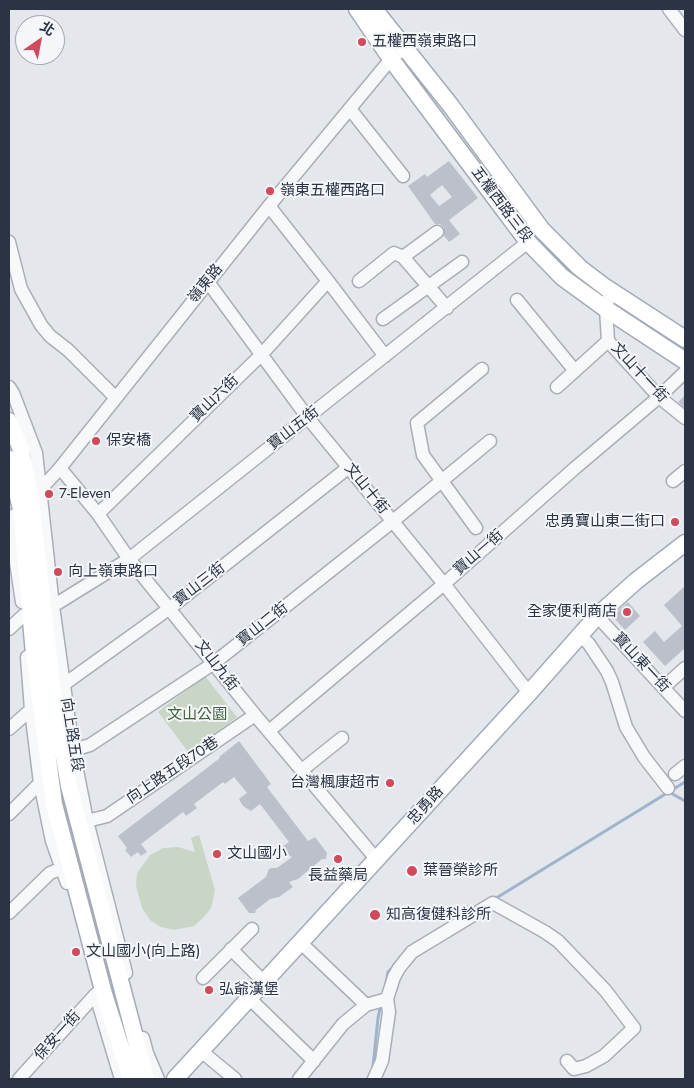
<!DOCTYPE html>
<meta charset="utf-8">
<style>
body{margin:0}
#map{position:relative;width:694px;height:1088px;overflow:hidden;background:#e4e7ec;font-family:Jost,"Noto Sans TC",sans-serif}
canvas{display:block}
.frame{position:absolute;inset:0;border:10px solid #2b3445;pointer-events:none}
.north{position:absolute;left:15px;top:15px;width:50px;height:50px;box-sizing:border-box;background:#f4f6f9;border:1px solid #a4a8b1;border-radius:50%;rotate:33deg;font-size:14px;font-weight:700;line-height:20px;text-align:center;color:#2b3445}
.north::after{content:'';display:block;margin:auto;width:18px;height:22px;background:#d1495b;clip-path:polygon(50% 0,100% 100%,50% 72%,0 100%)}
</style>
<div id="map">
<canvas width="694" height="1088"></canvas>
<div class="frame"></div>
<div class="north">北</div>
</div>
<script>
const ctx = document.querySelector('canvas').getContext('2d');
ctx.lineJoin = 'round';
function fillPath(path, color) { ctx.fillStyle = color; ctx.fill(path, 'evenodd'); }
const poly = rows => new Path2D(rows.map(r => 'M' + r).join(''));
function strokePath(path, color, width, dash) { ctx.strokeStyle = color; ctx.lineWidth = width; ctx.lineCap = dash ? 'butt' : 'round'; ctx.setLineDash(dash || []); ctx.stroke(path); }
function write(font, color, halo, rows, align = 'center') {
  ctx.font = font + ' Jost,"Noto Sans TC",sans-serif'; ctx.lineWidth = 4; ctx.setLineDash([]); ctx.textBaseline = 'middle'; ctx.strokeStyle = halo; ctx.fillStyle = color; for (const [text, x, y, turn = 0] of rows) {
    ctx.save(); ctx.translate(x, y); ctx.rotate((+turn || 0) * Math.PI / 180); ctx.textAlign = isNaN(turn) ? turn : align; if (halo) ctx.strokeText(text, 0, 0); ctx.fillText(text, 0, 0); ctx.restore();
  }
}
const green = poly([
 [205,676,237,717,189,753,158,712],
 [199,835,215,890,211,908,203,918,194,926,174,930,161,927,150,920,142,908,136,886,137,873,150,855,163,848,178,847,195,852,191,838]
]);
const stream = poly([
 [669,792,685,801],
 [493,900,685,782],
 [386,983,388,972,393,967],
 [373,1067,378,1018,381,1004]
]);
const building = poly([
 [449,161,478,198,449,220,460,234,449,242,444,236,444,228,440,224,435,224,408,186,425,174,427,177],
 [442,185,452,197,439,206,430,195],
 [685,395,685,408,678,402],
 [685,586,685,648,665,666,643,642,655,631,664,642,682,626,664,605],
 [628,602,640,616,625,630,615,619,618,611],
 [239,741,271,784,267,787,308,841,315,837,327,853,326,859,322,859,298,879,289,882,293,887,279,897,270,899,256,910,255,913,249,913,238,898,266,877,269,869,272,868,277,868,292,857,279,849,289,842,260,804,251,811,243,806,239,799,247,793,234,777,225,784,223,782,194,804,197,808,186,816,183,812,141,844,147,852,141,856,138,852,131,857,125,850,127,848,118,836,220,758,219,757]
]);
const minor = poly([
 [669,9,685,30],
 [350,109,403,176],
 [269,206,328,281,385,356],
 [9,242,21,289,41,325,50,336,68,350,116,398],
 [403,257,447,308],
 [359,281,394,253,403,257,437,232],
 [208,282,308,418,444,584,529,693],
 [610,291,606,309,608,341,659,397,685,418],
 [517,300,575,371],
 [383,319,462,262],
 [9,387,13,393,36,453,53,606,73,750,87,821,126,973],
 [557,387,608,341],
 [60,468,98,514,129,559,255,715,377,860],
 [673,481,685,471],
 [39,491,60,468,269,206,391,59,404,48],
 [98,514,261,355,328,281],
 [9,516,22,602],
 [9,521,25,506],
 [476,528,423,455,417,423,482,369],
 [53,606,129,559,528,242],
 [597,616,685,711],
 [9,629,24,615],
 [580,635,589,644,607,671,612,682,626,727,644,757,668,788],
 [27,657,31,710,40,783,52,841,67,883],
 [664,687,685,668],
 [59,688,170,608,349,467],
 [9,729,35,706],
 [269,731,444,584,575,468,659,397,685,372],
 [73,750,90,745,214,663,393,521,490,441],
 [302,770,342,738],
 [675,774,685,766],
 [9,814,40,783],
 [87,821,107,816,255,715],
 [9,913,50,873,63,868],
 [301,943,366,1005,387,999],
 [231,949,264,982],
 [203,978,252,929],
 [249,998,314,1061],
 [97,999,121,1079],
 [143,1038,147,1053,158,1079],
 [201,1051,235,1079],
 [19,1079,96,994],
 [299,1079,343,1024,366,1005],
 [374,1079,382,1061,389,1012,387,999,394,977,399,968,412,952,493,903,545,932,558,941,605,990,634,1028,604,1056,586,1066,574,1069,567,1061]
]);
const major = poly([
 [357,9,391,59,528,242,562,277,606,309,685,361],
 [374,9,451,106,542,230,580,268,605,287,685,339],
 [9,421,20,447,31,500,53,693,69,786,146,1079],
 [9,459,21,509,34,654,54,804,104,994,131,1079],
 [175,1079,529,693,597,616,636,581,685,543]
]);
const markers = [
 [362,42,5,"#d1495b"],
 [270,191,5,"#d1495b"],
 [96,441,5,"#d1495b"],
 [49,494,5,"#d1495b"],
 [675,522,5,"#d1495b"],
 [58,572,5,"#d1495b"],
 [627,612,5,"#d1495b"],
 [390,783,5,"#d1495b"],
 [217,854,5,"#d1495b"],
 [338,859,5,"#d1495b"],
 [412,871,6,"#d1495b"],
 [375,915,6,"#d1495b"],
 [76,952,5,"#d1495b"],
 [209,990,5,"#d1495b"]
];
const poiNames = [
 ["五權西嶺東路口",372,42],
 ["嶺東五權西路口",280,191],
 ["保安橋",106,441],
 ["7-Eleven",59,494],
 ["忠勇寶山東二街口",665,522,"right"],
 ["向上嶺東路口",68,572],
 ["全家便利商店",617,612,"right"],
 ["台灣楓康超市",380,783,"right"],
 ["文山國小",227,854],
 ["葉晉榮診所",423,871],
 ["長益藥局",338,876,"center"],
 ["知高復健科診所",386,915],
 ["文山國小(向上路)",86,952],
 ["弘爺漢堡",219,990]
];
const streetNames = [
 ["五權西路三段",501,205,53],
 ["嶺東路",206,284,-51],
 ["文山十一街",639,373,47],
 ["寶山六街",215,399,-44],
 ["寶山五街",294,429,-38],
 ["文山十街",366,489,51],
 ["寶山一街",479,553,-41],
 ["寶山三街",200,585,-38],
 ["寶山二街",263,625,-38],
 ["寶山東一街",641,663,47],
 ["文山九街",216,666,52],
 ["向上路五段",71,735,81],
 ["向上路五段70巷",173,771,-34],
 ["忠勇路",426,806,-48],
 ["保安一街",58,1036,-48]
];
const parkNames = [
 ["文山公園",197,715]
];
fillPath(green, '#c9d6c5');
strokePath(stream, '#9fb4cc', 3);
fillPath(building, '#bbc0ca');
strokePath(minor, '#a9aeb7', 15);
strokePath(major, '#a3abb8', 19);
strokePath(minor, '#f7f8fa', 12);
strokePath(major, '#fff', 16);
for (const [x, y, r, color] of markers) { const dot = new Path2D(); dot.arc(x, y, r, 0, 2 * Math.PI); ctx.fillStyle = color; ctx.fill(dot); strokePath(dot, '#f4f6f9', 2); }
write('15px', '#2b3445', '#f4f6f9', poiNames, 'left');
write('15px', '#2b3445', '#f4f6f9', streetNames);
write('15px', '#3f6138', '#f4f6f9', parkNames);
</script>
